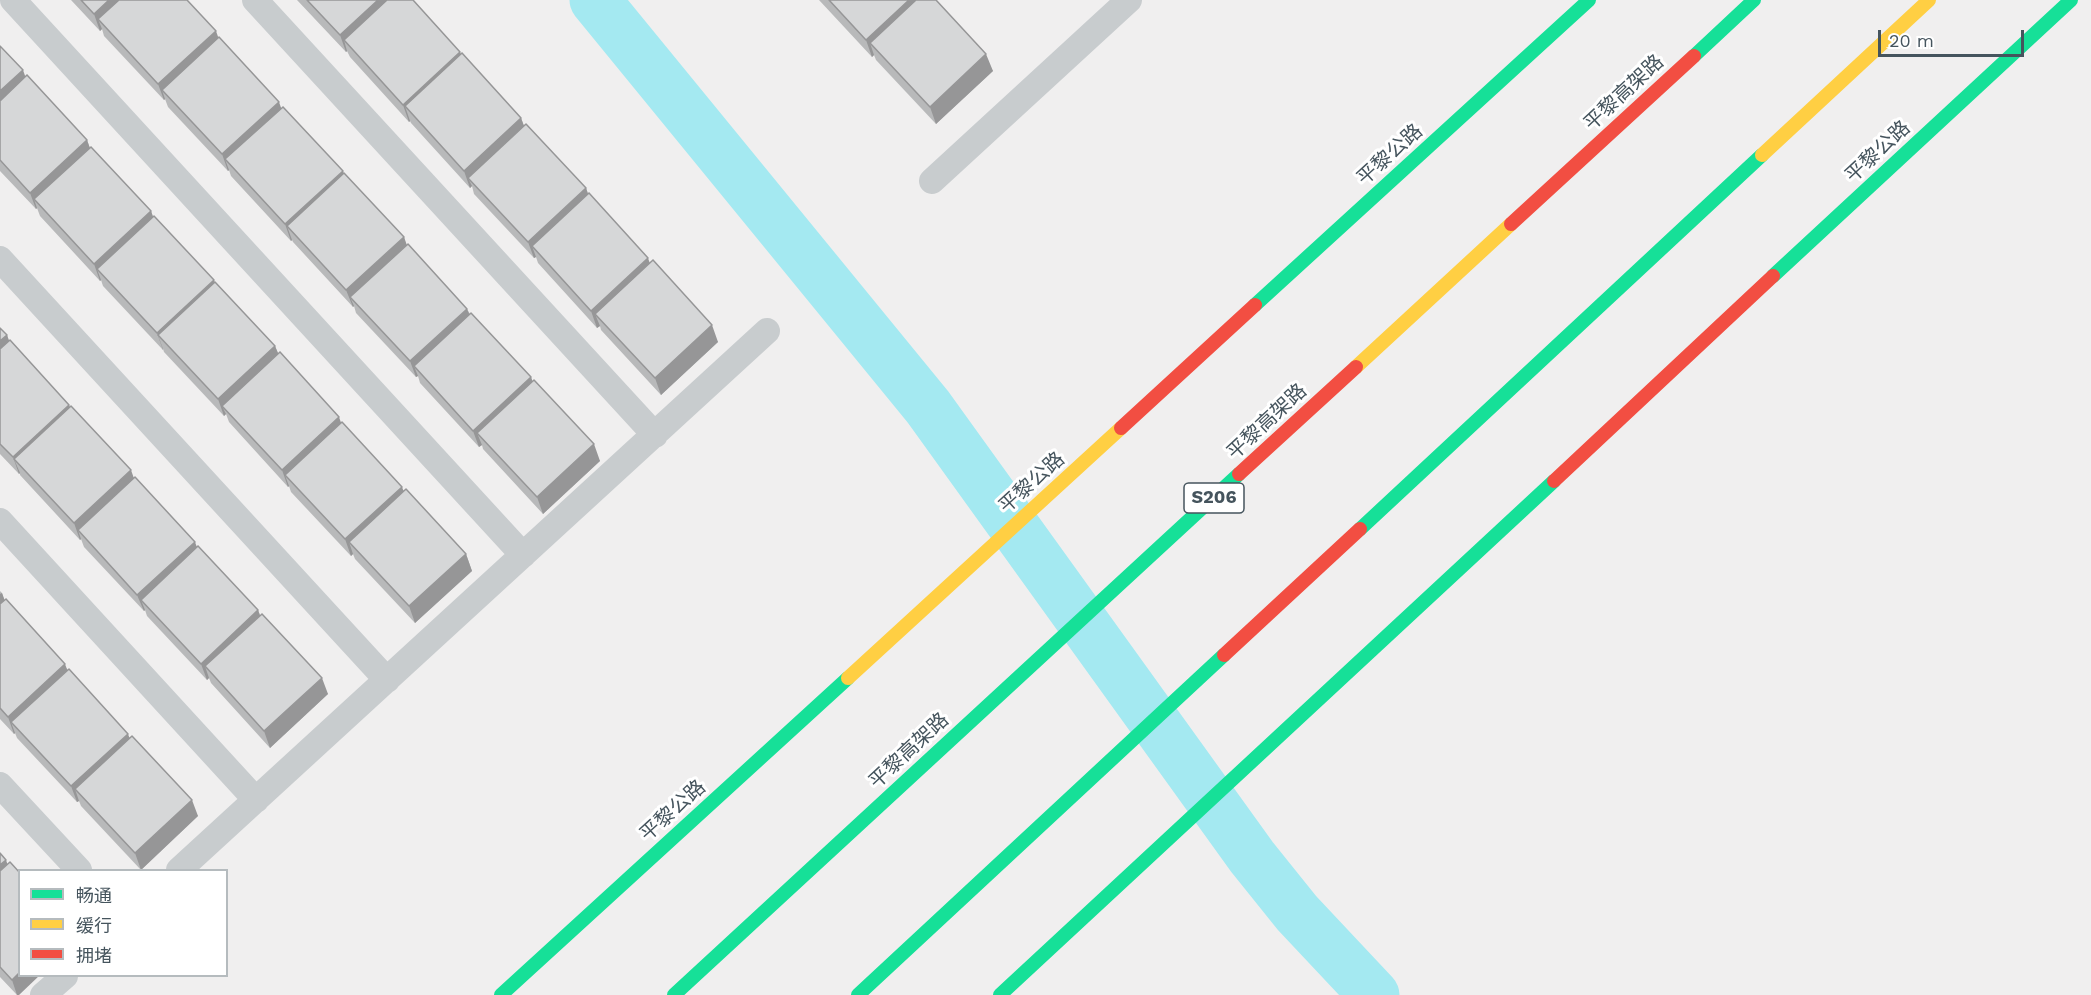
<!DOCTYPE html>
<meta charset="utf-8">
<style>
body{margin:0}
#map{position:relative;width:2091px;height:995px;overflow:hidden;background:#f0efef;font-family:"Work Sans","Noto Sans SC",sans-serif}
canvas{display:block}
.legend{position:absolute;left:18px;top:869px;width:210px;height:108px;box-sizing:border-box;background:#fff;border:2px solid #b5bbbe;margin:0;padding:8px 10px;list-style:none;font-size:18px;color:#45545d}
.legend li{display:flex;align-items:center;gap:12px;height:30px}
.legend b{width:30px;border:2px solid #b5bbbe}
.scale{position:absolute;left:1878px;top:30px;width:146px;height:27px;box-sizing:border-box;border:3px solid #45545d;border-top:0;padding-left:8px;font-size:18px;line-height:21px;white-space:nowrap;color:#45545d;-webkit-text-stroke:4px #fff;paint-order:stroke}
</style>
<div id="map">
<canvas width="2091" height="995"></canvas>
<ul class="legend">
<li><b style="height:8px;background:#16e098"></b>畅通</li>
<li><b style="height:8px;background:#ffcf43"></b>缓行</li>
<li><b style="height:8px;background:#f24e42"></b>拥堵</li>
</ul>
<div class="scale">20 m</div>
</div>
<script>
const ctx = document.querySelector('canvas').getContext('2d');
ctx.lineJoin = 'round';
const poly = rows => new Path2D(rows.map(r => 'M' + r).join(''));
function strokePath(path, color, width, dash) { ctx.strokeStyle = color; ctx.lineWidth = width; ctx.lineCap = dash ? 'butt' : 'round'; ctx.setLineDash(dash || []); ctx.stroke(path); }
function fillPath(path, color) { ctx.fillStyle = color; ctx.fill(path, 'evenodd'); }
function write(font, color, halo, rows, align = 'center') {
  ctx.font = font + ' "Work Sans","Noto Sans SC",sans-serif'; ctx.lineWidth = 6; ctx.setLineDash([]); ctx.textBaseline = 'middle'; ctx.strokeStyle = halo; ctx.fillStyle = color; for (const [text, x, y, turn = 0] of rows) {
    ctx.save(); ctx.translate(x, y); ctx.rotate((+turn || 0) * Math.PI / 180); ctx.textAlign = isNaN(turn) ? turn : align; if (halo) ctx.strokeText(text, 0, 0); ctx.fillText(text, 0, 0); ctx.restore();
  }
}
const canal = poly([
 [595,0,928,407,1252,857,1297,913,1374,995]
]);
const lane = poly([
 [13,0,523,555],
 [255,0,655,435],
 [932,181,1129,0],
 [0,259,387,680],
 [0,521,256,800],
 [0,785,79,870],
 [179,870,767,331],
 [43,995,65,976]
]);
const fast = poly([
 [1694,56,1754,0],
 [1773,276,2071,0],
 [1255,305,1589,0],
 [1360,529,1762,155],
 [501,995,848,678],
 [674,995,1239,474],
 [858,995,1224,655],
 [1000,995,1554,481]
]);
const slow = poly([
 [1762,155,1929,0],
 [1356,367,1511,224],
 [848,678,1121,428]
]);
const jam = poly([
 [1511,224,1694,56],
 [1121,428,1255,305],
 [1239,474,1356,367],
 [1554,481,1773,276],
 [1224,655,1360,529]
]);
const wall = poly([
 [71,0,187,0,218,38,281,108,404,237,406,245,467,309,470,314,531,377,532,382,600,461,543,514,483,449,482,445,479,447,420,383,418,376,416,377,356,313,354,306,353,307,293,242,292,240,291,241,231,176,229,170,228,171,168,107,165,99,164,100,104,36,102,29,100,31],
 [297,0,413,0,461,54,521,118,524,126,586,188,588,194,650,263,718,342,661,395,601,330,600,326,597,328,538,263,536,257,534,258,474,194,472,186,470,188,411,123,410,121,409,122,350,57,347,51,346,52],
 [819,0,936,0,993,71,936,124,876,60,874,55,872,57],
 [0,46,25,77,87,140,90,148,151,211,153,217,275,346,278,354,404,491,466,554,472,571,415,623,355,559,353,554,351,556,291,492,289,486,288,487,229,422,226,414,224,416,164,352,163,349,163,350,103,286,101,280,100,281,40,216,37,208,36,209,0,171],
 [0,328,7,335,9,341,69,405,70,407,134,478,197,547,258,610,260,615,328,694,270,748,211,683,209,678,207,680,147,616,145,610,144,611,84,547,81,539,80,540,20,475,20,473,19,474,0,454],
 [0,591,2,593,4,600,130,738,198,816,141,870,81,806,79,801,77,802,17,738,15,733,14,734,0,719],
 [0,853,19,995,17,995,0,977]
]);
const shadedWall = poly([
 [109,0,133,0,98,19,102,29,100,31,94,14],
 [378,0,403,0,344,40,347,51,346,52,340,35],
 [909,0,927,0,870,43,874,55,872,57,866,40],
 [216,31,222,48,162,90,165,99,164,100,158,84],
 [460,52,466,68,405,106,410,121,409,122,403,105],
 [986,54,993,71,936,124,930,107],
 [23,70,29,87,0,114,0,91],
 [279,102,285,119,225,159,229,170,228,171,222,154],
 [521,118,527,134,468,178,472,186,470,188,464,171],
 [87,140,93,157,34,199,37,208,36,209,30,193],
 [343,171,349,188,287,226,292,240,291,241,285,224],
 [586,188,592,205,532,246,536,257,534,258,528,242],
 [151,211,157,228,97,269,101,280,100,281,94,264],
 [404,237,410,254,350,297,354,306,353,307,346,290],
 [648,258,654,275,595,314,600,326,597,328,591,311],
 [214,280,220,297,158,335,163,349,163,350,157,333],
 [467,309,474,325,414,366,418,376,416,377,410,361],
 [712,325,718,342,661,395,655,378],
 [7,335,13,352,0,364,0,341],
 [275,346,282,362,222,406,226,414,224,416,218,399],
 [531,377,537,394,477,433,482,445,479,447,473,431],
 [69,405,75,422,14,459,20,473,19,474,13,457],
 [339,417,345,434,285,475,289,486,288,487,282,470],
 [594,444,600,461,543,514,537,497],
 [131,470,137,487,78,530,81,539,80,540,74,523],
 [402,487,408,503,349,542,353,554,351,556,345,539],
 [195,542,201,558,141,600,145,610,144,611,137,595],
 [466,554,472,571,415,623,409,606],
 [2,593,8,609,0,617,0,594],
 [258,610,264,627,205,666,209,678,207,680,201,664],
 [65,664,71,680,11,722,15,733,14,734,8,717],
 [322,678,328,694,270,748,264,731],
 [128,734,134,750,75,789,79,801,77,802,71,786],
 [192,800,198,816,141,870,135,853],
 [6,860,12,877,0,888,0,865],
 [20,972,20,975,40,975,19,995,17,995,12,980]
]);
const building = poly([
 [81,0,109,0,94,14,81,0],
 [119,0,187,0,216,31,158,84,98,19,119,0],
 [307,0,378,0,340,35,307,0],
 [387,0,413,0,460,52,403,105,344,40,387,0],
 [829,0,909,0,866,40,829,0],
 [916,0,936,0,986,54,930,107,870,43,916,0],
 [219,37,279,102,222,154,162,90,219,37],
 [0,46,23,70,0,91,0,46],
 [462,53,521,118,464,171,405,106,462,53],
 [27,75,87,140,30,193,0,160,0,101,27,75],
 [283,107,343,171,285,224,225,159,283,107],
 [526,124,586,188,528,242,468,178,526,124],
 [91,147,151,211,94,264,34,199,91,147],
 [344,173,404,237,346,290,287,226,344,173],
 [589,193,648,258,591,311,532,246,589,193],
 [154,216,214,280,157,333,97,269,154,216],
 [408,244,467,309,410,361,350,297,408,244],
 [653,260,712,325,655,378,595,314,653,260],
 [215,282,275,346,218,399,158,335,215,282],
 [471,313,531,377,473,431,414,366,471,313],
 [0,328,7,335,0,341,0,328],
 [10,340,69,405,13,457,0,444,0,349,10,340],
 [280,352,339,417,282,470,222,406,280,352],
 [534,380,594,444,537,497,477,433,534,380],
 [71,406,131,470,74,523,14,459,71,406],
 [342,422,402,487,345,539,285,475,342,422],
 [135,477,195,542,137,595,78,530,135,477],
 [406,489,466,554,409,606,349,542,406,489],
 [198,546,258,610,201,664,141,600,198,546],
 [6,599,65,664,8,717,0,708,0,604,6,599],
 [262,614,322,678,264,731,205,666,262,614],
 [69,669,128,734,71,786,11,722,69,669],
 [132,736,192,800,135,853,75,789,132,736],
 [0,853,6,860,0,865,0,853],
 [10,862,20,873,20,972,12,980,0,967,0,871,10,862]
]);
const shields = [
 [1214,498,60]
];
const shieldNames = [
 ["S206",1214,498]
];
const streetNames = [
 ["平黎高架路",1624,93,-43],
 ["平黎公路",1878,152,-43],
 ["平黎公路",1390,155,-42],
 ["平黎高架路",1267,422,-43],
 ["平黎公路",1032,483,-42],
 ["平黎高架路",909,751,-43],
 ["平黎公路",673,811,-42]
];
strokePath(canal, '#a4e9f1', 51);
strokePath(lane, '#c8ccce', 26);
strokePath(fast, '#16e098', 14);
strokePath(slow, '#ffcf43', 14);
strokePath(jam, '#f24e42', 14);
fillPath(wall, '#b8b9ba');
fillPath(shadedWall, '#969697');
fillPath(building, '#d6d7d8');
strokePath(building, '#969697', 1.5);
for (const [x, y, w] of shields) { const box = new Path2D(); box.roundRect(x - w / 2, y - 15, w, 30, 4.5); ctx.fillStyle = '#fff'; ctx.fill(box); strokePath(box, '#45545d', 1.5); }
write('bold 18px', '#45545d', null, shieldNames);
write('20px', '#45545d', '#fff', streetNames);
</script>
